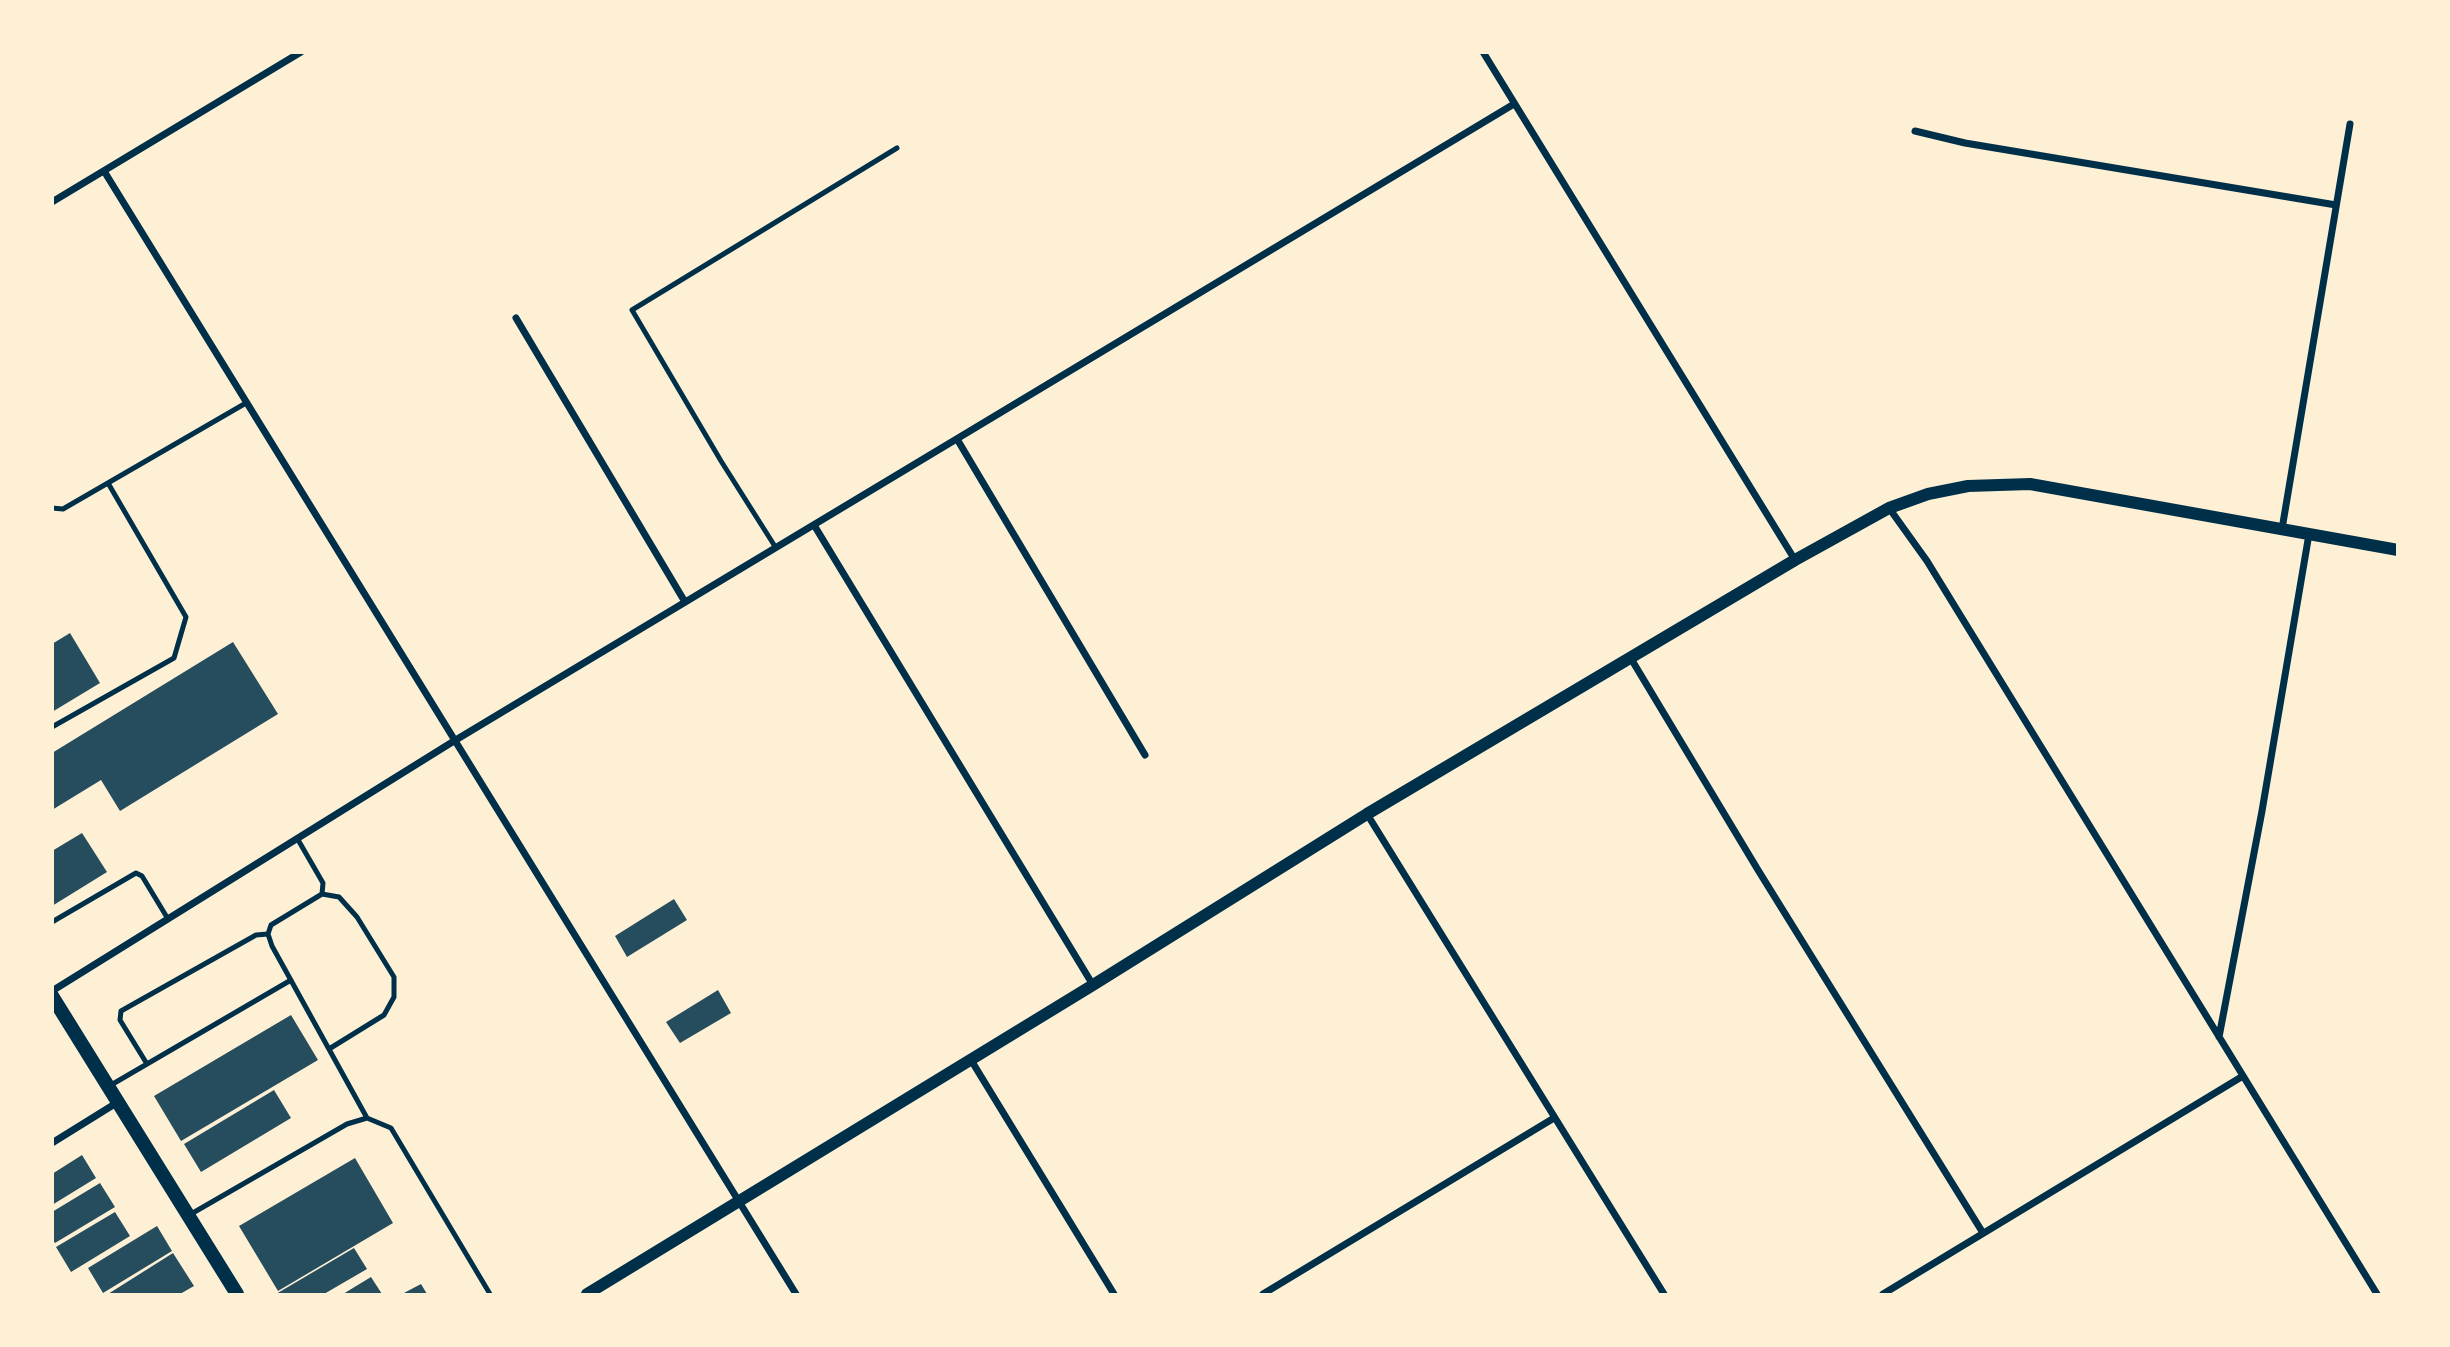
<!DOCTYPE html>
<style>
body{margin:0}
#map{position:relative;width:2450px;height:1347px;overflow:hidden;background:#fdf0d5;font-family:Lato,sans-serif}
canvas{display:block}
.frame{position:absolute;inset:0;border:54px solid #fdf0d5;pointer-events:none}
</style>
<div id="map">
<canvas width="2450" height="1347"></canvas>
<div class="frame"></div>
</div>
<script>
const ctx = document.querySelector('canvas').getContext('2d');
ctx.lineJoin = 'round';
function fillPath(path, color) { ctx.fillStyle = color; ctx.fill(path, 'evenodd'); }
const poly = rows => new Path2D(rows.map(r => 'M' + r).join(''));
function strokePath(path, color, width, dash) { ctx.strokeStyle = color; ctx.lineWidth = width; ctx.lineCap = dash ? 'butt' : 'round'; ctx.setLineDash(dash || []); ctx.stroke(path); }
const building = poly([
 [70,633,100,683,52,712,52,644],
 [233,642,278,714,120,811,101,780,52,810,52,753],
 [82,833,107,872,52,906,52,851],
 [674,899,687,920,627,957,615,936],
 [718,990,731,1013,680,1043,666,1022],
 [291,1015,318,1060,181,1141,154,1096],
 [274,1090,291,1118,201,1172,184,1144],
 [82,1155,96,1178,52,1205,52,1174],
 [355,1158,393,1223,278,1291,239,1226],
 [100,1183,115,1207,55,1243,52,1239,52,1212],
 [115,1212,130,1236,71,1272,56,1247],
 [157,1226,172,1251,103,1293,88,1268],
 [354,1248,367,1269,324,1294,276,1294],
 [173,1253,194,1286,180,1294,108,1294],
 [371,1277,382,1294,343,1294],
 [421,1284,427,1294,402,1294]
]);
const service = poly([
 [52,508,63,509,246,403],
 [776,548,721,461,632,310,897,148],
 [52,727,174,658,186,617,108,483],
 [297,838,323,883,322,894,271,925,268,934,272,946,367,1118],
 [322,894,339,897,357,917,394,977,394,997,384,1015,329,1049],
 [52,922,136,873,142,876,168,919],
 [147,1064,120,1020,121,1011,256,935,268,934],
 [111,1085,291,980],
 [191,1214,347,1124,367,1118,391,1128,490,1294]
]);
const minor = poly([
 [1483,52,1795,560],
 [1915,131,1965,143,2336,205],
 [104,171,796,1294],
 [52,202,301,52],
 [516,318,685,602],
 [957,439,1145,755],
 [1889,508,1927,561,2377,1294],
 [814,525,1093,985],
 [2282,529,2350,124],
 [1630,657,1758,870,1983,1233],
 [1367,814,1664,1294],
 [52,991,454,741,1514,104],
 [2219,1037,2262,811,2309,534],
 [971,1060,1114,1294],
 [52,1143,118,1102],
 [1263,1294,1554,1118],
 [1883,1294,2243,1076]
]);
const tertiary = poly([
 [587,1294,1093,985,1367,814,1795,560,1889,508,1928,494,1968,486,2030,484,2398,550]
]);
const secondary = poly([
 [52,996,237,1294]
]);
fillPath(building, '#264d5e');
strokePath(service, '#003049', 5);
strokePath(minor, '#003049', 7);
strokePath(tertiary, '#003049', 12);
strokePath(secondary, '#003049', 14);
</script>
